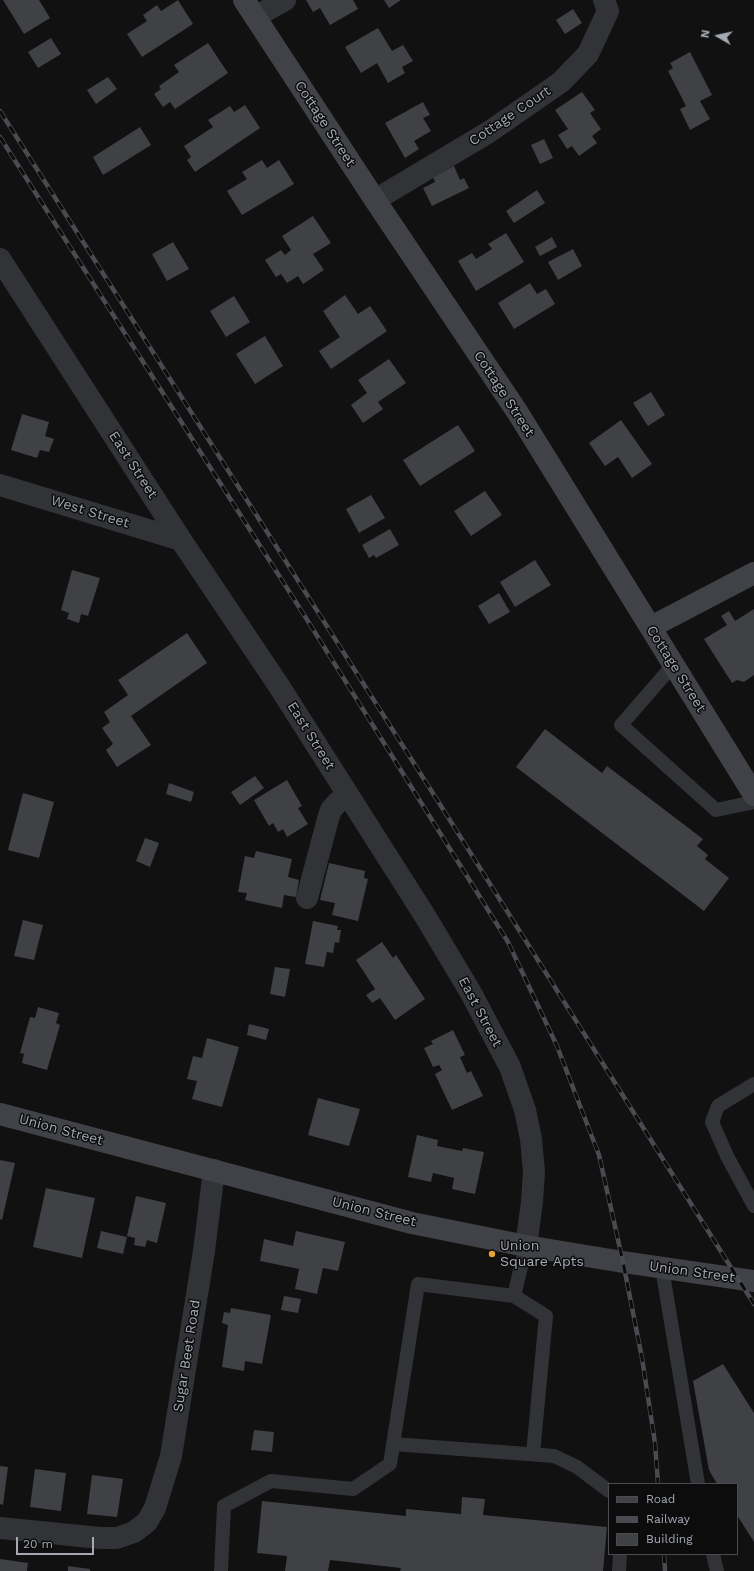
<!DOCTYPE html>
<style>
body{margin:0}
#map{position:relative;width:754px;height:1571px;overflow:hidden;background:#111112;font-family:"Work Sans",sans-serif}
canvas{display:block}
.legend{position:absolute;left:608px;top:1483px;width:130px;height:72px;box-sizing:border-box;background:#0c0c0d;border:1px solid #494b4f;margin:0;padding:5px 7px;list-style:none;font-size:12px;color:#a4a9b2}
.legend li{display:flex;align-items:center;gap:8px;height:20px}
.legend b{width:20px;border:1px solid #494b4f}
.north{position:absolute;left:698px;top:16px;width:40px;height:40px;-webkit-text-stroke:3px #0c0c0d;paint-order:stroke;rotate:279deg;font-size:11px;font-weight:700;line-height:16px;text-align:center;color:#a4a9b2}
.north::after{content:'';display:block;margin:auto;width:14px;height:18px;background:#a4a9b2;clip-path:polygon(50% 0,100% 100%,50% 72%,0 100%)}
.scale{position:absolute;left:16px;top:1537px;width:78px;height:18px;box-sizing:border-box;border:2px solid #a4a9b2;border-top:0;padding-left:5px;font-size:12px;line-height:14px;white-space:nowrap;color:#a4a9b2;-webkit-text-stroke:3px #0c0c0d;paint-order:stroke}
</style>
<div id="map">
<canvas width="754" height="1571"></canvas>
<ul class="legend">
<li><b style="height:5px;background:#414247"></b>Road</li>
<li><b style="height:5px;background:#4a4b50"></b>Railway</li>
<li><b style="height:11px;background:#404145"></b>Building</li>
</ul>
<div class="north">N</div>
<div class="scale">20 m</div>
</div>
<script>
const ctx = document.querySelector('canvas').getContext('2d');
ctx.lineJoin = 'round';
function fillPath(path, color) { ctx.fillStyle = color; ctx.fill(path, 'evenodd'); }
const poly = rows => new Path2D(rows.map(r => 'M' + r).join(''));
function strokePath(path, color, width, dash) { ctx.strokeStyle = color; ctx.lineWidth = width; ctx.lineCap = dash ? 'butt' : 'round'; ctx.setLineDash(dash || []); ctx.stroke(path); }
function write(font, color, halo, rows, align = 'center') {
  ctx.font = font + ' "Work Sans",sans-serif'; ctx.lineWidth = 3; ctx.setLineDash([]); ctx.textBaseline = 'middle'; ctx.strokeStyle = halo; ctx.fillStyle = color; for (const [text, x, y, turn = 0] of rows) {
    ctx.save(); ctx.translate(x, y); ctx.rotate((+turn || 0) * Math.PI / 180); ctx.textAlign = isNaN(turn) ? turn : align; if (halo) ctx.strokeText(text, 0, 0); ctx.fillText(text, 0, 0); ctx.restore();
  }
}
const building = poly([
 [3,0,39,0,50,18,24,34],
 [178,0,193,24,142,57,127,34,147,21,143,15,157,5,161,11],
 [306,0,353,0,358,9,330,25,320,8,313,12],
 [384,0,401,0,389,8],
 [573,9,582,23,565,34,556,20],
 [378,28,392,51,403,45,413,61,402,67,405,73,388,83,377,63,361,73,345,47],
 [51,38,61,54,38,68,28,52],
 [208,43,228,73,175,109,170,102,163,107,154,94,161,89,159,86,179,72,174,65],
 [690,52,712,95,700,101,710,119,690,130,680,109,686,106,668,71,673,68,670,63],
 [108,77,117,89,96,104,87,90],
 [582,92,595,110,590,113,601,129,592,136,597,143,579,156,572,146,567,149,558,135,568,129,555,110],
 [423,102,430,115,423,118,431,131,414,141,419,149,405,158,385,123],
 [245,105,260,128,195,172,187,160,191,157,184,146,213,127,208,120,230,106,234,112],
 [140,127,151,145,103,175,93,157],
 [544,139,553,158,540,164,531,145],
 [262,160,267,168,279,160,294,184,242,215,227,191,247,179,242,172],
 [454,166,460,180,464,178,469,188,432,206,423,188,435,182,433,177],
 [537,190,545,203,514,223,506,211],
 [313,216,331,243,313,254,324,270,303,284,298,276,287,283,281,274,276,277,265,260,281,250,285,255,291,250,282,236],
 [506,233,524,262,476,291,458,261,472,253,476,259,492,249,488,244],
 [552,237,557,247,540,256,535,247],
 [173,242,189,269,167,281,152,254],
 [573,249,582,266,558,280,548,262],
 [530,283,537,294,546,289,555,304,514,329,498,303],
 [345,295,358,314,370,306,387,331,331,369,319,351,340,337,323,311],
 [234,296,250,322,226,337,210,311],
 [265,336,283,366,255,384,236,354],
 [389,359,406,383,378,402,383,409,363,423,351,405,367,393,358,380],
 [651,392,665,415,648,426,633,403],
 [22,414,49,422,45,436,54,439,49,452,40,450,37,458,11,450],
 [621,420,652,464,632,478,618,457,605,466,589,443],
 [458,425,475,451,420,486,403,460],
 [485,491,502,515,471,536,454,511],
 [371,495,385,518,359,533,346,509],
 [390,529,399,545,376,558,374,555,369,558,362,545],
 [535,560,551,585,515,607,500,582],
 [72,570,100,578,88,616,81,614,79,623,67,619,69,613,61,610],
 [499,593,510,612,489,624,478,606],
 [754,609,754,675,744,682,737,680,732,683,704,639,727,625,721,616,729,611,735,621],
 [187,633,207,663,131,716,151,745,117,767,106,750,113,744,102,728,110,722,104,712,128,695,118,680],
 [545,729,602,773,607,766,703,839,697,846,708,855,705,859,729,878,704,911,516,767],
 [255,776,264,788,240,805,231,792],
 [287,780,302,806,298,808,308,824,287,837,283,829,278,832,273,823,269,826,254,800],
 [169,783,194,792,191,802,166,794],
 [23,793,54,802,39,858,8,850],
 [145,838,159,843,150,867,136,861],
 [256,851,292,859,288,877,299,880,296,897,284,895,282,908,245,900,247,893,238,892,245,856,254,858],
 [329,863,365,871,364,878,368,879,358,921,332,915,335,903,320,900],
 [23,920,43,925,34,960,14,956],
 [313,921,338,926,337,930,341,930,339,943,335,942,333,953,327,952,324,967,305,964],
 [382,942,393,958,396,955,425,999,395,1020,380,998,372,1003,366,995,375,989,356,960],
 [275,967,290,969,285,997,270,994],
 [38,1007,59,1013,56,1023,60,1025,47,1070,22,1063,24,1054,20,1053,30,1017,35,1018],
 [249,1024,269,1029,266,1040,247,1035],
 [453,1030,465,1055,460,1057,467,1073,471,1071,483,1096,452,1110,435,1074,442,1070,439,1065,433,1067,424,1048,433,1044,431,1041],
 [207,1038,239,1047,222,1107,192,1099,197,1081,187,1079,193,1056,202,1058],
 [318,1098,360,1109,349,1146,308,1135],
 [417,1135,438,1140,437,1146,462,1151,463,1148,484,1152,475,1194,452,1189,454,1178,433,1173,431,1182,408,1177],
 [0,1160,15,1163,2,1220,0,1219],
 [46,1188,95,1198,82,1258,33,1247],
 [136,1196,166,1203,157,1243,147,1240,145,1247,134,1245,135,1238,127,1236],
 [101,1231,127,1237,123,1254,97,1248],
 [296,1231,345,1242,338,1271,323,1268,317,1294,295,1289,299,1269,260,1261,264,1239,293,1246],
 [284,1296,301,1299,298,1313,281,1310],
 [231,1308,271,1315,262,1364,245,1361,244,1371,222,1367,228,1325,222,1323,224,1312,230,1313],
 [723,1364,754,1413,754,1542,737,1515,737,1484,717,1484,709,1470,693,1381],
 [254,1430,274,1432,272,1452,251,1450],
 [0,1466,8,1467,3,1505,0,1504],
 [35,1469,66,1473,61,1511,30,1507],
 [92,1475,123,1479,117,1517,87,1514],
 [462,1497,485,1499,483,1515,607,1527,603,1571,400,1571,401,1568,330,1560,328,1571,285,1571,287,1556,257,1553,262,1501,406,1516,406,1509,461,1514],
 [0,1559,28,1563,27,1571,0,1571],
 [68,1566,90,1569,90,1571,68,1571]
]);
const lane = poly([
 [674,664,621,725,716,810,754,802],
 [754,1084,718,1106,712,1122,727,1156,754,1206],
 [662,1268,698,1484],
 [514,1296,526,1246],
 [393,1444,554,1456,577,1467,609,1491],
 [713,1554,717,1571],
 [221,1571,224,1506,271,1481,353,1489,390,1464,418,1284,514,1296,546,1316,533,1454],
 [619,1571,620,1554]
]);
const street = poly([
 [255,17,285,0],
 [375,200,489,132,561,82,588,54,608,11,604,0],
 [0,259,181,540,279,686,425,916,471,993,510,1067,525,1110,531,1139,534,1172,532,1202,526,1246],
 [0,485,181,540],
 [307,898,328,819,331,810,337,803,348,795],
 [0,1528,100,1538,117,1538,134,1532,147,1522,155,1508,171,1456,204,1251,214,1170]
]);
const secondary = poly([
 [244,0,375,200,518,413,754,795],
 [651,627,754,573],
 [0,1114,412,1223,526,1246,623,1262,754,1281]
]);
const rail = poly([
 [0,111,441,806,754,1304],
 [0,137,306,618,508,942,557,1046,599,1155,623,1262,642,1358,655,1443,658,1484],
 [664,1554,665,1571]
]);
const markers = [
 [492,1254,4,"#e2a13a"]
];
const streetNames = [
 ["Cottage Court",510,116,-34],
 ["Cottage Street",325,124,57],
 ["Cottage Street",504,394,57],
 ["East Street",133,465,57],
 ["West Street",90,512,17],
 ["Cottage Street",676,669,58],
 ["East Street",311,736,58],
 ["East Street",480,1012,62],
 ["Union Street",61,1130,15],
 ["Union Street",374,1212,14],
 ["Union Street",692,1272,8],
 ["Sugar Beet Road",187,1356,-81]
];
const poiNames = [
 ["Union",500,1246],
 ["Square Apts",500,1262]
];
fillPath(building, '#404145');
strokePath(lane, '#323337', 14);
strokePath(street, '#323337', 22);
strokePath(secondary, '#414247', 22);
strokePath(rail, '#4a4b50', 4.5);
strokePath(rail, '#0c0c0d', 3, [9]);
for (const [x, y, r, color] of markers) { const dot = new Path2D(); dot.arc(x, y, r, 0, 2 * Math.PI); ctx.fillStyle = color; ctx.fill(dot); strokePath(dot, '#0c0c0d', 1.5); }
write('14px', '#a4a9b2', '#0c0c0d', streetNames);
write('14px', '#a4a9b2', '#0c0c0d', poiNames, 'left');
</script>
